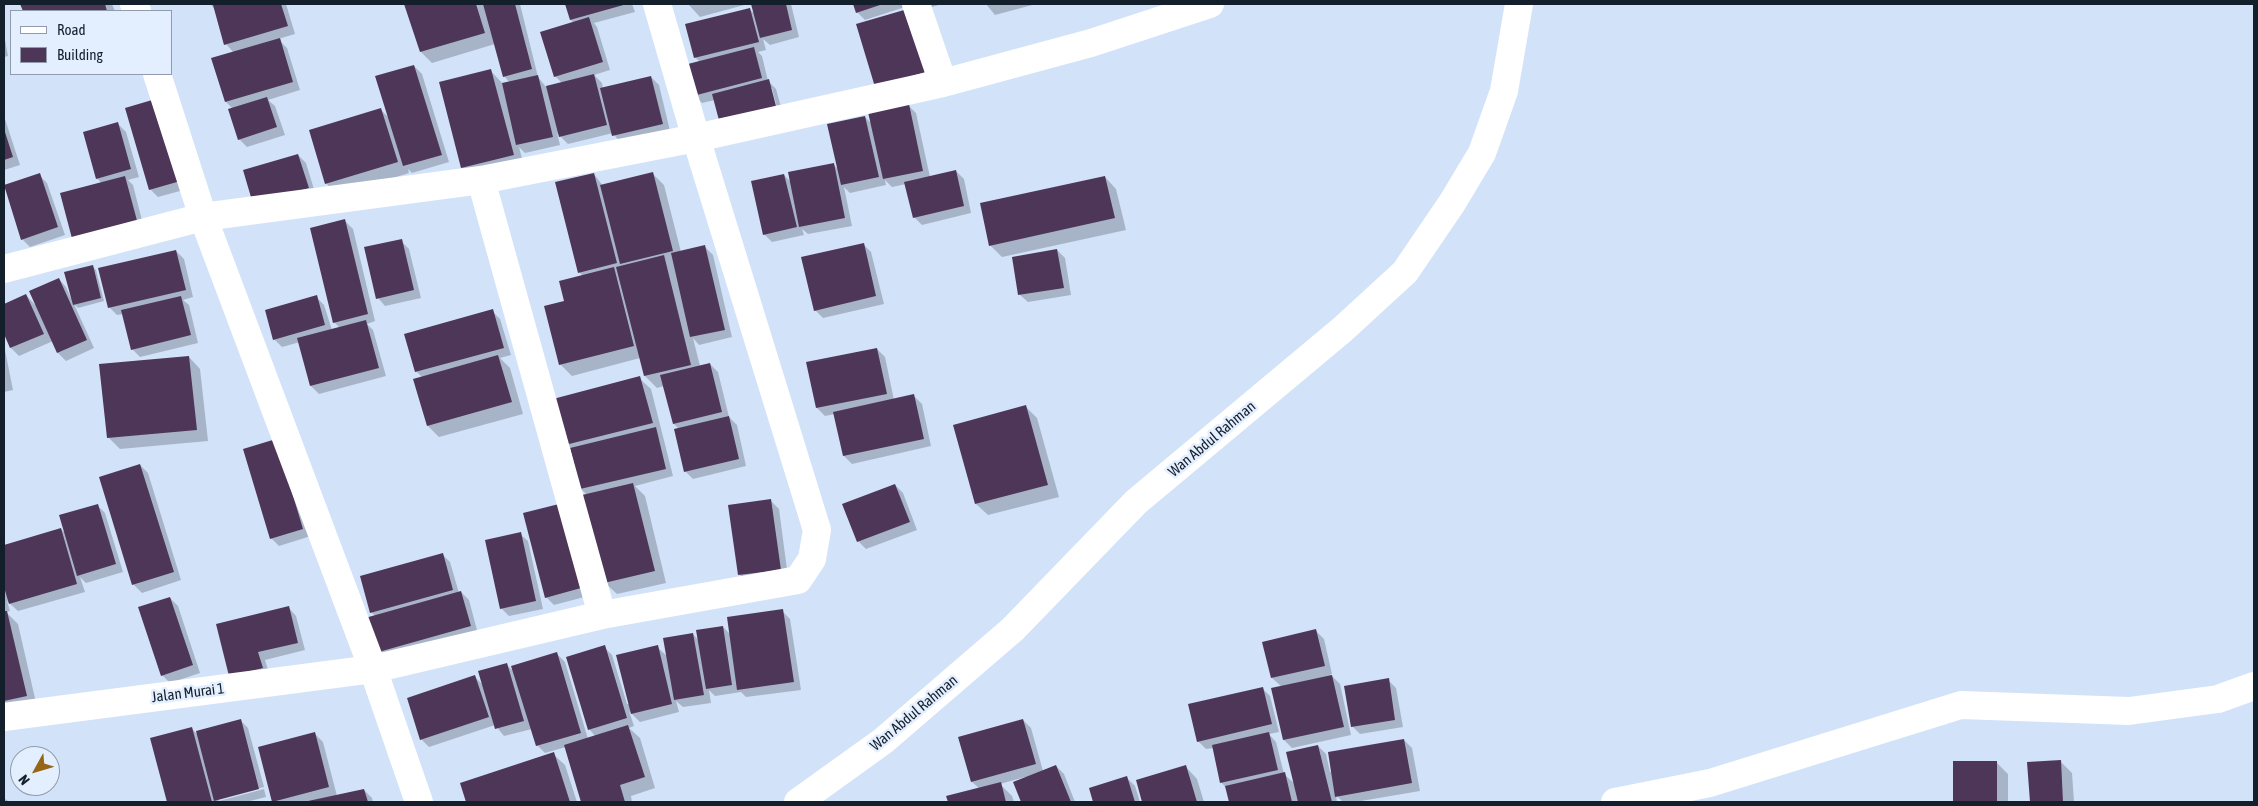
<!DOCTYPE html>
<style>
body{margin:0}
#map{position:relative;width:2258px;height:806px;overflow:hidden;background:#d1e2f9;font-family:"Asap Condensed",sans-serif}
canvas{display:block}
.frame{position:absolute;inset:0;border:5px solid #141f2c;pointer-events:none}
.legend{position:absolute;left:10px;top:10px;width:162px;height:65px;box-sizing:border-box;background:#e3efff;border:1px solid #909cab;margin:0;padding:6px 9px;list-style:none;font-size:15px;color:#141f2c}
.legend li{display:flex;align-items:center;gap:10px;height:25px}
.legend b{width:25px;border:1px solid #909cab}
.north{position:absolute;left:10px;top:746px;width:50px;height:50px;box-sizing:border-box;background:#e3efff;border:1px solid #909cab;border-radius:50%;rotate:231deg;font-size:14px;font-weight:700;line-height:20px;text-align:center;color:#141f2c}
.north::after{content:'';display:block;margin:auto;width:18px;height:22px;background:#956615;clip-path:polygon(50% 0,100% 100%,50% 72%,0 100%)}
</style>
<div id="map">
<canvas width="2258" height="806"></canvas>
<div class="frame"></div>
<ul class="legend">
<li><b style="height:6px;background:#fff"></b>Road</li>
<li><b style="height:14px;background:#4d3657"></b>Building</li>
</ul>
<div class="north">N</div>
</div>
<script>
const ctx = document.querySelector('canvas').getContext('2d');
ctx.lineJoin = 'round';
function fillPath(path, color) { ctx.fillStyle = color; ctx.fill(path, 'evenodd'); }
const poly = rows => new Path2D(rows.map(r => 'M' + r).join(''));
function strokePath(path, color, width, dash) { ctx.strokeStyle = color; ctx.lineWidth = width; ctx.lineCap = dash ? 'butt' : 'round'; ctx.setLineDash(dash || []); ctx.stroke(path); }
function write(font, color, halo, rows, align = 'center') {
  ctx.font = font + ' "Asap Condensed",sans-serif'; ctx.lineWidth = 5; ctx.setLineDash([]); ctx.textBaseline = 'middle'; ctx.strokeStyle = halo; ctx.fillStyle = color; for (const [text, x, y, turn = 0] of rows) {
    ctx.save(); ctx.translate(x, y); ctx.rotate((+turn || 0) * Math.PI / 180); ctx.textAlign = isNaN(turn) ? turn : align; if (halo) ctx.strokeText(text, 0, 0); ctx.fillText(text, 0, 0); ctx.restore();
  }
}
const shadow = poly([
 [22,4,112,4,115,11,24,11],
 [210,4,286,4,295,34,278,39,287,48,300,90,268,100,275,106,285,135,247,147,239,139,233,109,226,102,234,53,226,44,215,9],
 [406,4,520,4,538,77,546,87,562,83,555,76,574,23,571,20,566,4,632,4,635,12,594,23,597,27,610,70,594,75,602,83,603,89,651,77,659,85,670,131,621,144,613,133,568,144,557,133,560,145,525,153,519,147,524,166,474,179,462,168,490,70,503,84,510,83,504,76,495,44,432,63,421,52],
 [688,4,748,4,700,17],
 [753,4,791,4,799,37,770,45,763,39,766,50,758,52,762,56,768,81,776,89,784,118,730,132,722,124,715,100,702,103,694,95,686,65,700,62,695,57,687,24,749,9,756,15],
 [770,88,772,88,779,116,777,116],
 [855,4,907,4,908,6,865,20,857,12],
 [928,4,942,4,932,7],
 [986,4,1036,4,995,15],
 [4,34,8,56,4,57],
 [414,66,422,74,449,162,412,173,408,169,409,173,338,195,326,183,381,110,389,118],
 [908,105,916,113,930,177,956,171,964,179,971,213,922,225,914,217,906,184,892,187,885,180,886,185,850,193,844,187,852,226,808,234,802,229,804,235,772,242,764,234,784,175,791,182,833,164,839,170,865,117,872,124],
 [127,109,191,188,158,197,151,190],
 [4,116,20,165,4,170],
 [118,124,126,132,139,177,128,180,133,185,146,236,97,178],
 [298,155,306,163,316,196,245,171],
 [652,173,664,185,681,252,705,247,713,255,732,337,699,345,693,338,700,366,710,364,718,372,729,417,737,425,746,466,693,479,685,471,679,429,674,424,664,386,657,388,645,376,640,358,572,376,560,364,566,302,583,276,580,273,557,183,594,174,603,186],
 [39,175,47,183,65,235,30,247,22,239],
 [1105,177,1116,189,1126,230,1002,257,990,245],
 [345,221,353,229,375,321,367,324,373,330,386,376,319,394,311,386,300,342,282,347,274,339,316,297,324,305,332,330,340,328,334,322],
 [401,241,409,249,421,298,385,306,378,298],
 [863,244,871,252,884,304,823,318,815,310],
 [1057,250,1065,258,1071,295,1028,302,1020,295],
 [176,251,184,259,193,297,183,300,189,305,198,343,140,357,132,349,123,314,117,315,109,307],
 [92,266,96,270,104,301,78,308,74,304,94,348,66,361,58,353,53,341,19,356,11,348,4,331,4,306,26,295,37,307,59,279,66,287,71,298],
 [492,311,500,319,511,355,500,358,510,368,523,414,439,437,428,426,422,377,416,371],
 [4,345,13,390,4,392],
 [877,349,885,357,894,400,914,396,922,404,931,446,852,464,844,456,835,414,825,416,817,408],
 [189,357,200,369,208,441,120,449,108,437],
 [639,378,651,389,673,476,635,486,645,496,666,583,617,594,605,583,587,495,581,489,571,449,566,445],
 [1025,406,1037,418,1059,497,988,515,976,504,955,426],
 [276,440,311,536,279,546,271,538],
 [140,465,148,473,181,580,142,593,134,585,100,478],
 [895,485,903,493,917,530,866,549,858,541],
 [771,501,779,509,788,577,748,583,740,575,729,506],
 [97,505,105,513,123,572,86,583,80,577,85,592,18,611,7,601,10,611,6,612,18,624,37,707,4,715,4,546,61,529,66,534],
 [559,505,588,596,554,605,546,597],
 [520,534,528,541,543,609,509,616,501,608],
 [442,554,450,562,459,593,461,592,469,600,478,634,384,660,367,619,375,616,371,612],
 [170,598,178,606,200,673,170,683,162,675],
 [289,608,296,616,305,650,265,660,270,676,230,675],
 [782,611,790,619,801,690,746,697,741,692,715,696,709,690,711,703,683,707,676,701,679,712,640,722,629,711,634,726,629,728,640,738,655,788,631,796,632,802,583,802,566,747,545,753,537,745,532,729,504,736,495,725,429,747,421,739,475,677,484,686,506,664,514,672,557,654,565,662,588,739,596,737,589,729,604,647,612,655,627,704,629,704,657,647,668,657,693,634,699,641,723,627,731,635],
 [1316,631,1324,639,1332,674,1330,674,1340,684,1351,735,1292,748,1284,740,1272,689,1282,687,1272,678],
 [1388,680,1396,688,1403,727,1360,734,1352,726],
 [1262,688,1270,696,1279,732,1269,734,1276,742,1284,774,1295,784,1318,746,1326,754,1330,772,1404,740,1412,748,1420,791,1355,802,1343,802,1336,795,1337,802,1231,802,1227,789,1221,782,1214,748,1206,749,1198,741],
 [240,720,248,728,264,787,219,798,219,801,264,789,266,797,246,802,169,802,152,739,191,728,199,736],
 [1023,720,1031,728,1043,771,1056,766,1064,774,1075,802,1023,802,1015,783,1026,778,1025,777,1000,784,1012,796,1014,802,949,802,948,797,980,789,972,782],
 [315,734,323,742,337,796,364,790,372,798,373,802,273,801],
 [553,754,565,765,577,802,468,802,461,784],
 [2060,761,2072,773,2074,802,2031,802,2028,763],
 [1954,762,1996,762,2008,774,2008,802,1954,802],
 [1186,767,1197,779,1204,802,1144,802,1138,781],
 [1127,778,1135,786,1140,802,1095,802,1091,789],
 [4,794,5,799,10,802,4,802],
 [1915,801,1916,802,1884,802]
]);
const building = poly([
 [20,4,105,4,107,11,23,11],
 [217,4,281,4,288,26,224,45,213,5],
 [404,4,476,4,485,33,420,52],
 [483,4,515,4,532,69,503,77],
 [565,4,627,4,570,20],
 [751,4,786,4,792,30,760,38],
 [853,4,883,4,856,13],
 [750,8,759,42,694,58,685,24],
 [911,8,929,71,875,87,856,24],
 [589,17,603,62,554,77,540,32],
 [280,38,293,82,225,102,211,58],
 [754,47,762,78,693,96,684,65],
 [414,65,442,155,403,166,375,76],
 [491,69,514,155,461,168,439,82],
 [594,74,607,125,559,137,546,86],
 [538,75,553,137,516,145,502,83],
 [651,76,663,124,612,136,600,88],
 [769,79,777,110,720,124,712,94],
 [267,97,277,127,238,140,228,109],
 [159,98,184,180,149,190,125,108],
 [909,104,923,171,883,179,868,112],
 [381,108,398,162,325,184,309,130],
 [865,116,879,177,841,185,827,124],
 [118,122,131,169,96,179,83,132],
 [4,129,13,157,4,160],
 [298,154,309,188,253,204,243,170],
 [834,163,845,218,799,227,788,172],
 [956,170,964,206,913,218,904,182],
 [653,172,673,251,620,264,600,185],
 [40,173,58,227,21,240,4,185],
 [594,173,617,263,578,273,555,182],
 [784,174,797,227,763,235,751,181],
 [125,176,139,228,74,246,60,193],
 [1105,176,1115,218,989,246,980,203],
 [345,219,368,314,333,323,310,228],
 [402,239,414,290,376,299,364,247],
 [864,243,876,296,814,311,801,257],
 [705,245,725,330,690,337,671,253],
 [1057,249,1064,288,1018,295,1012,257],
 [176,250,186,290,108,308,98,268],
 [664,255,691,365,644,376,616,267],
 [93,265,101,298,73,305,64,272],
 [614,267,634,346,559,365,544,306,564,301,559,281],
 [59,278,87,340,57,353,29,291],
 [26,294,44,334,10,348,4,334,4,304],
 [317,295,325,325,273,340,265,310],
 [181,296,191,335,131,350,121,310],
 [493,309,504,348,415,372,404,334],
 [366,320,379,368,310,386,297,338],
 [877,348,887,394,816,408,806,362],
 [498,355,512,402,427,426,413,379],
 [189,356,197,430,107,438,99,364],
 [710,363,722,412,673,424,660,375],
 [640,376,653,423,565,445,553,399],
 [914,394,924,439,843,456,833,412],
 [1026,405,1048,485,975,504,953,425],
 [729,416,739,459,684,472,674,429],
 [656,427,666,469,580,489,570,448],
 [276,439,303,529,270,539,243,449],
 [140,464,174,572,132,585,99,477],
 [633,483,655,571,604,583,582,495],
 [895,484,910,522,857,542,842,504],
 [771,499,781,570,738,575,728,505],
 [98,504,116,564,77,576,59,515],
 [559,504,581,588,545,598,523,513],
 [61,528,77,584,9,604,4,587,4,545],
 [521,532,536,601,500,609,485,540],
 [443,553,453,590,370,613,360,576],
 [461,591,471,626,375,653,365,618],
 [170,597,193,665,161,676,138,607],
 [289,606,298,643,258,652,263,668,229,676,216,624],
 [783,609,794,682,737,690,727,617],
 [4,611,7,611,27,696,4,701],
 [723,626,732,685,706,689,696,630],
 [1316,629,1325,666,1271,678,1262,642],
 [693,633,704,695,674,700,663,638],
 [605,645,627,718,588,730,566,657],
 [658,645,672,704,631,714,616,655],
 [557,652,581,733,536,746,511,666],
 [507,663,524,721,495,729,478,671],
 [475,675,489,717,420,740,407,698],
 [1332,675,1344,727,1283,740,1271,688],
 [1389,678,1395,720,1351,727,1344,686],
 [1263,687,1272,724,1197,742,1188,704],
 [241,719,259,789,214,801,196,731],
 [1023,719,1036,764,971,782,958,737],
 [628,725,645,777,620,785,625,802,581,802,564,745],
 [192,727,212,802,167,802,150,738],
 [315,732,329,787,272,802,258,747],
 [1269,732,1278,770,1220,783,1212,745],
 [1404,739,1412,783,1335,797,1328,752],
 [1318,745,1332,802,1298,802,1286,752],
 [554,752,570,802,466,802,460,783],
 [2061,760,2063,802,2030,802,2027,762],
 [1953,761,1997,761,1997,802,1953,802],
 [1056,765,1071,802,1021,802,1013,782],
 [1186,765,1197,802,1142,802,1136,780],
 [1285,772,1292,802,1229,802,1225,786],
 [1127,776,1135,802,1093,802,1089,788],
 [1001,782,1006,802,948,802,946,796],
 [364,789,368,802,308,802,308,801]
]);
const minor = poly([
 [916,4,943,83],
 [481,180,602,615],
 [4,269,203,217,481,180,696,138,943,83,1091,43,1210,4],
 [4,717,373,669,602,615,798,580,812,559,817,530,696,138,657,4],
 [1615,802,1710,783,1961,705,2129,711,2218,699,2254,686]
]);
const tertiary = poly([
 [134,4,137,11],
 [157,74,203,217,373,669,419,802],
 [798,802,883,741,1013,629,1136,502,1343,329,1405,272,1452,203,1482,153,1504,91,1519,4]
]);
const streetNames = [
 ["Wan Abdul Rahman",1212,439,-40],
 ["Jalan Murai 1",188,693,-7],
 ["Wan Abdul Rahman",914,713,-40]
];
fillPath(shadow, '#0003');
fillPath(building, '#4d3657');
strokePath(minor, '#fff', 28);
strokePath(tertiary, '#fff', 28);
write('15px', '#141f2c', '#e3efff', streetNames);
</script>
